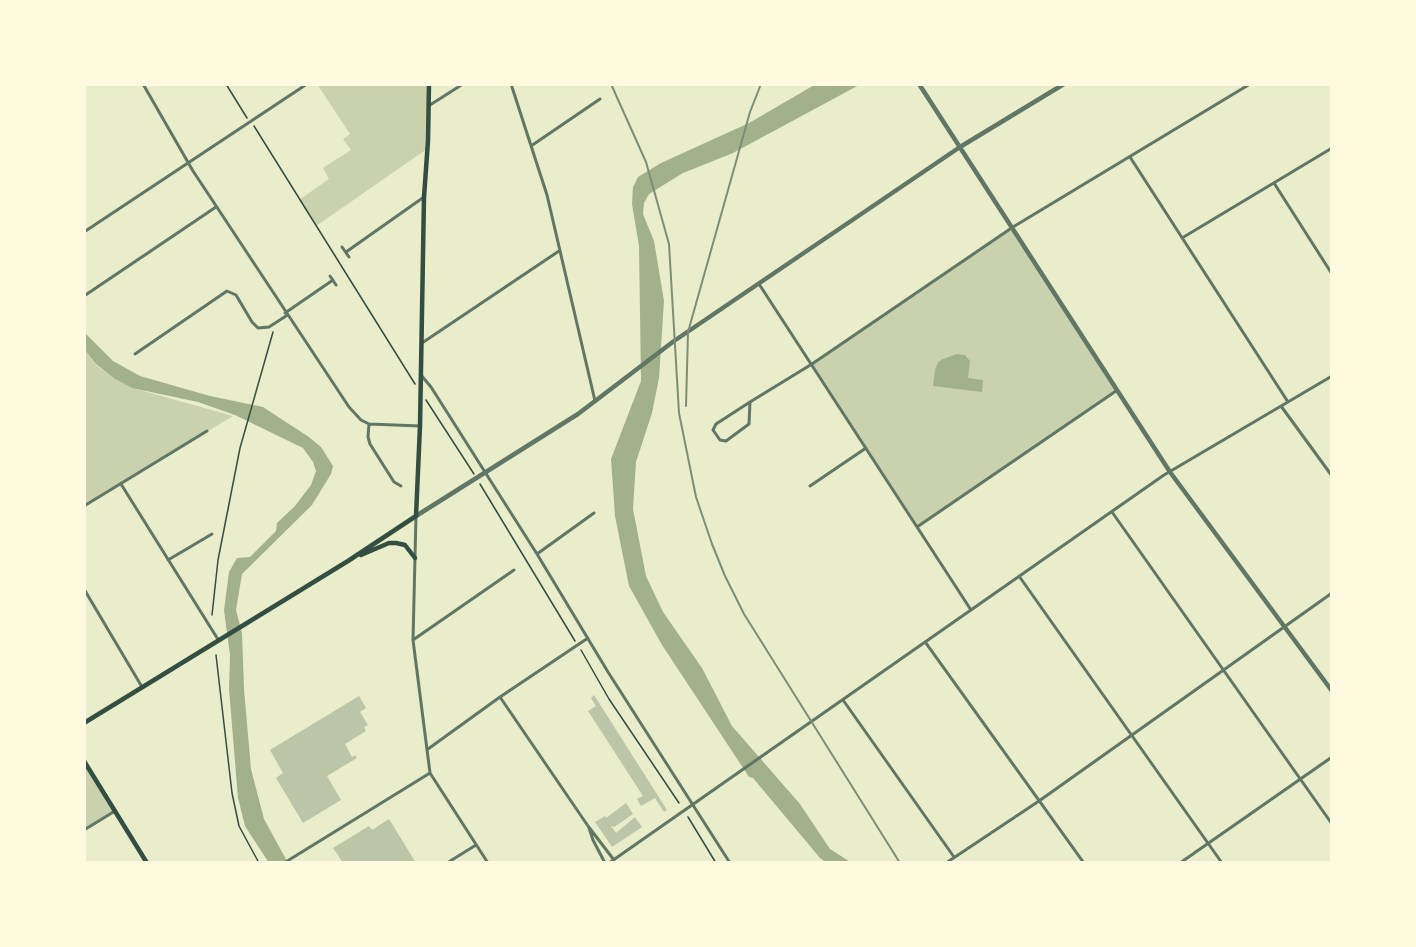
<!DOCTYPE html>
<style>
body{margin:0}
#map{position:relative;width:1416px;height:947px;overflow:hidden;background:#e9edc9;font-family:"Alegreya Sans",sans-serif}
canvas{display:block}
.frame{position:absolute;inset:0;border:86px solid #fefae0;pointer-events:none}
</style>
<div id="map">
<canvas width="1416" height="947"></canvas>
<div class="frame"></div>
</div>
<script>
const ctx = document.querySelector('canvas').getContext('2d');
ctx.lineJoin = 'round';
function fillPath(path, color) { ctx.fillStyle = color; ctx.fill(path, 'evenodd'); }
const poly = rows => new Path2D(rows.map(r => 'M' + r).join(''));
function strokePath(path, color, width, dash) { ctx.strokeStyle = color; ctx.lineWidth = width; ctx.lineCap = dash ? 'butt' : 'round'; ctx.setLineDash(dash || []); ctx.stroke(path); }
const green = poly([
 [317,84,429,84,427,149,316,226,299,200,329,179,323,168,351,150,343,139,350,134],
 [1013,227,1117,390,917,527,812,365],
 [84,349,96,365,115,379,133,388,233,416,84,506],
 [84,761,115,811,84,830]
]);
const water = poly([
 [816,84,861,84,733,153,683,173,649,194,644,203,643,214,654,241,664,301,659,378,652,413,636,462,633,509,646,576,663,612,702,668,732,726,800,804,830,849,852,863,827,863,820,858,753,778,749,777,662,645,629,586,615,516,611,459,641,381,639,246,632,204,633,187,638,177,661,163,749,123],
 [84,332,113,361,140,376,210,396,263,407,309,437,321,447,333,466,331,474,312,505,242,574,236,610,242,633,244,689,251,769,264,819,288,863,269,863,245,826,238,798,229,689,230,655,224,610,229,572,237,558,250,557,276,531,277,523,295,506,311,485,316,471,313,462,303,448,235,415,198,402,132,388,115,379,96,364,84,349],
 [957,354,965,355,970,361,968,378,983,380,982,392,933,386,935,370,938,362,943,359]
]);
const building = poly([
 [594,695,667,810,664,812,655,798,641,806,637,799,643,796,588,711,596,706,591,698],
 [359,696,366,708,360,712,368,725,364,727,366,731,345,744,352,757,355,755,357,758,327,776,341,800,303,823,276,778,283,773,270,750],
 [626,803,633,814,614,827,611,826,616,833,635,817,642,827,612,847,595,822,605,816,606,818],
 [389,819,416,863,343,863,333,848,369,826,372,830]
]);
const path = poly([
 [226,84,247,118],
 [254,126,415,384],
 [426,400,474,474],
 [480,484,575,641],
 [212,615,218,560,240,448,273,332],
 [581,650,609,699,679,803],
 [216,655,232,793,239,826,259,863],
 [688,817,716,863]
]);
const minor = poly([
 [143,84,193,171,349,407,361,420,369,424,420,426],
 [511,84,547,195,595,401],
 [430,105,463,84],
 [531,146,600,99],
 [1130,157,1288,402],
 [1274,183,1332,274],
 [84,232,307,84],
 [1182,238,1332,148],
 [342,247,349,257],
 [346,252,424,197],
 [330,276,336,285],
 [759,284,971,610],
 [84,296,216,207],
 [285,313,333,280],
 [422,343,559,251],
 [135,354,227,291,236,295,252,322,258,328,269,327,286,316],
 [421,375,431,387,537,554,608,672,730,863],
 [750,402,749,424,726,441,720,440,713,430,716,424,750,402,812,364,1013,227,1250,84],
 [1281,406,1332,476],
 [369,424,368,437,370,444,394,482,401,486],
 [121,484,219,641],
 [810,486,866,448],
 [84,506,207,431],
 [1112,512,1332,824],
 [416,516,413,640,430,773,488,863],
 [917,527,1116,391],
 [537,554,594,513],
 [168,560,212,534],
 [1019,576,1222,863],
 [84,589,142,687],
 [413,640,514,570],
 [926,643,1084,863],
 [500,697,588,826,614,860],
 [843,700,954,857],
 [428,749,500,697,588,638],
 [589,828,593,840,605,863],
 [84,830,115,811],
 [284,863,430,773],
 [447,863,476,845],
 [609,863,1164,475,1332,376],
 [946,863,1039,801,1332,593],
 [1180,863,1332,757]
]);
const tertiary = poly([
 [919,84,1170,472,1332,691],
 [416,516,578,414,674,341,960,147,1064,84]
]);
const secondary = poly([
 [361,555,389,543,396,543,405,545,415,558],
 [84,723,348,561,416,516,420,426,424,197,428,141,429,84],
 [84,761,147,863]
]);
const rail = poly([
 [611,84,646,162,669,244,679,413,696,497,712,544,725,576,744,614,900,863],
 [686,406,688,332,750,112,761,84]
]);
fillPath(green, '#cad2ad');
fillPath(water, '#a3b18a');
fillPath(building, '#bcc5a7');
strokePath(path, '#344e41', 1.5);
strokePath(minor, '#617663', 3);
strokePath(tertiary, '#617663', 4.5);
strokePath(secondary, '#344e41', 4.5);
strokePath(rail, '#7c8e77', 2);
</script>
